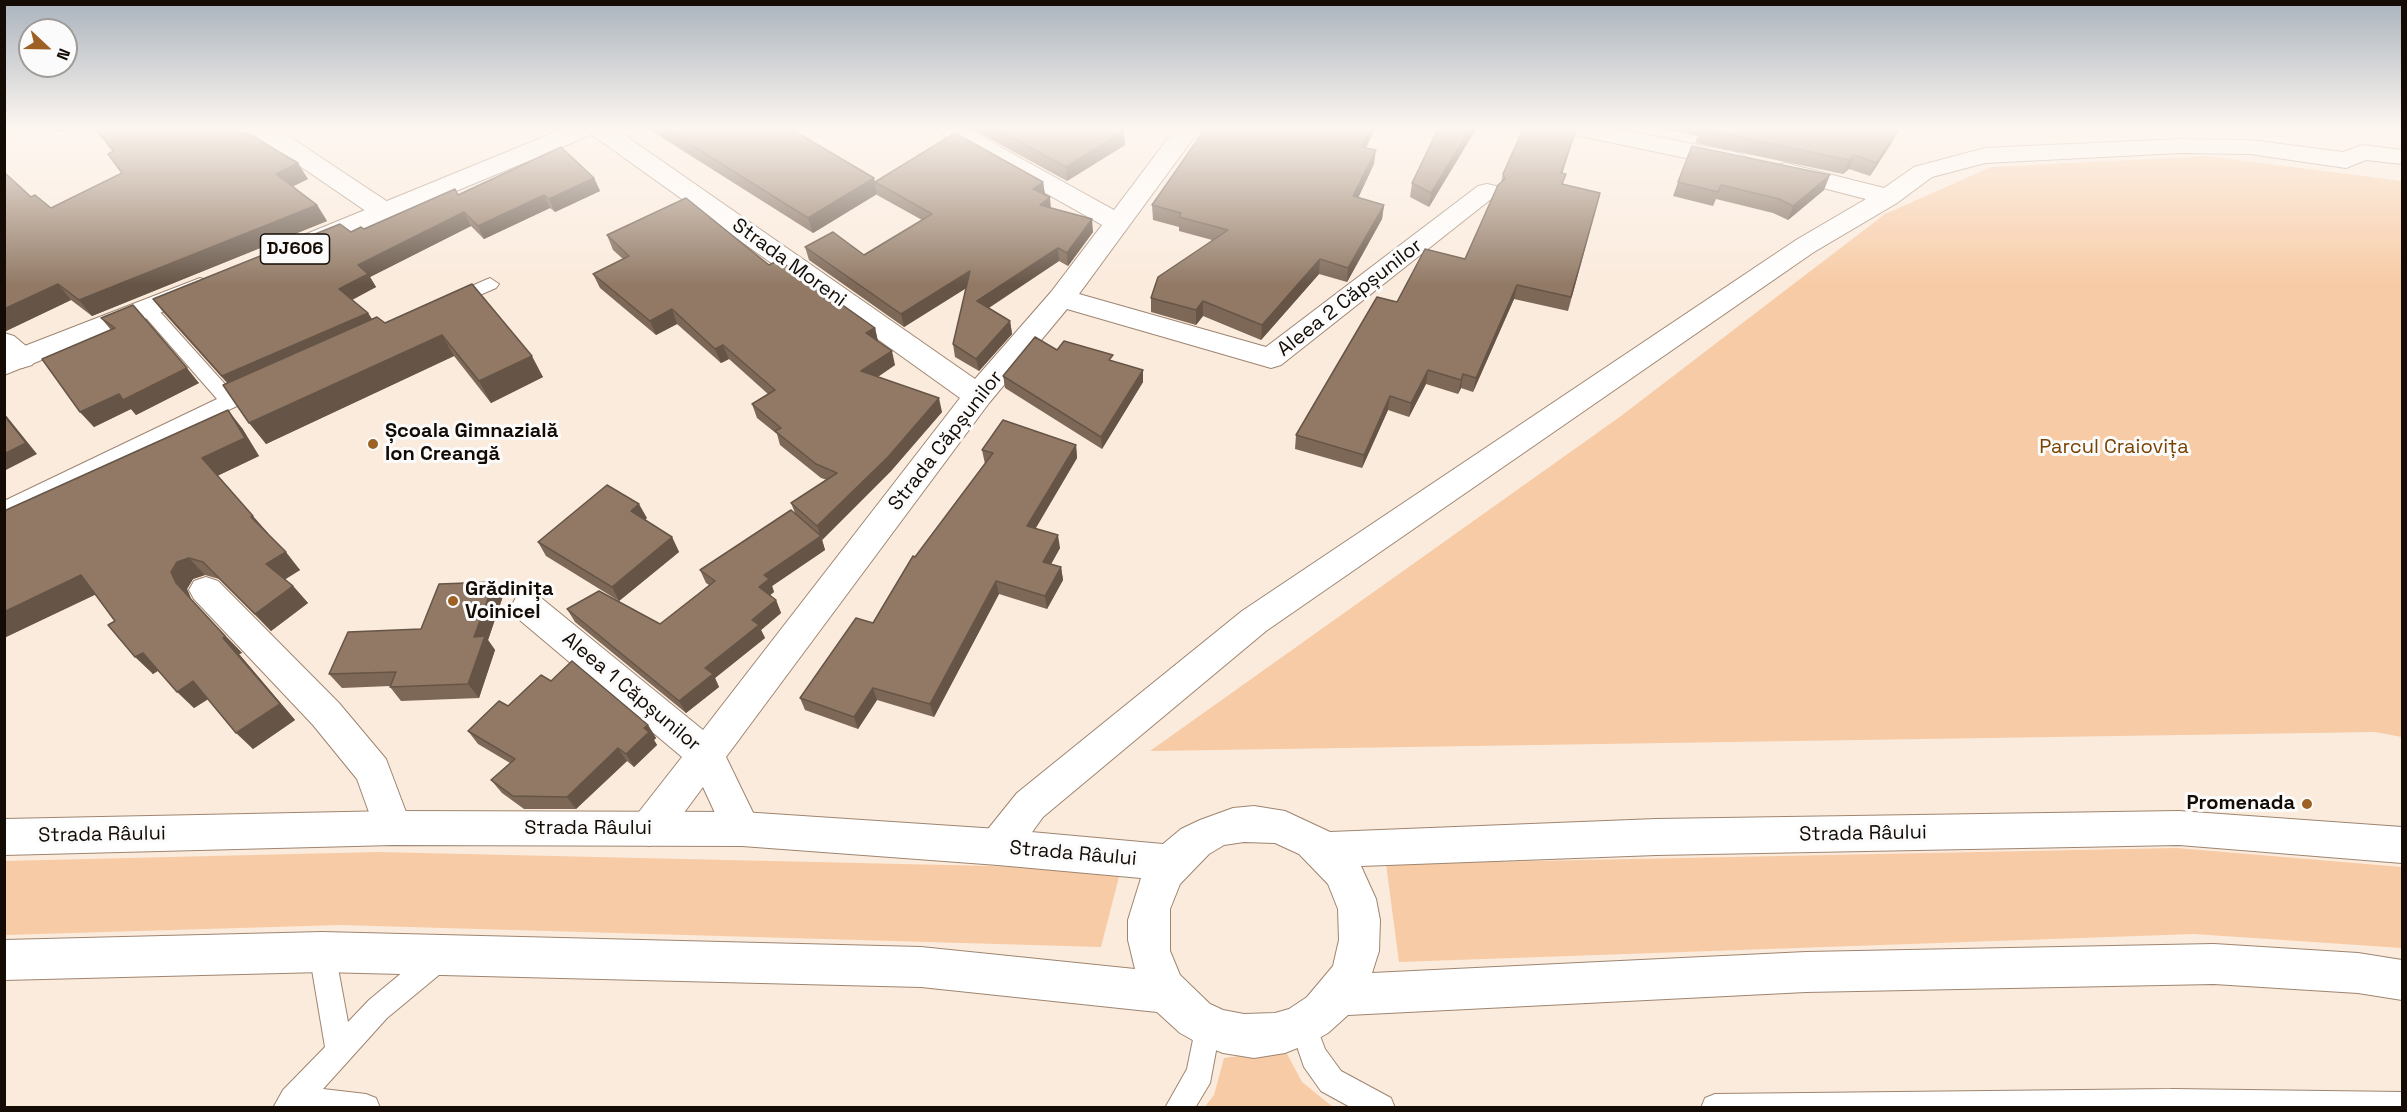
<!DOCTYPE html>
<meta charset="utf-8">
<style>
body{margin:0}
#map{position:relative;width:2407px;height:1112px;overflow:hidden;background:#fbebdd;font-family:"Space Grotesk",sans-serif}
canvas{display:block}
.frame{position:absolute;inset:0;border:6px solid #130b04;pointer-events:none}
.north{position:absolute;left:18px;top:18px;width:60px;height:60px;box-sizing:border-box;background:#fbfbfb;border:2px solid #9e9b98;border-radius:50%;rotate:112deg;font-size:16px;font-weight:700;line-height:24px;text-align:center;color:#130b04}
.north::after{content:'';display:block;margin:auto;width:21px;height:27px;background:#9e6124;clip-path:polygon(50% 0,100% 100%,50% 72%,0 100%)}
</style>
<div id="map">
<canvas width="2407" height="1112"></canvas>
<div class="frame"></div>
<div class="north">N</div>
</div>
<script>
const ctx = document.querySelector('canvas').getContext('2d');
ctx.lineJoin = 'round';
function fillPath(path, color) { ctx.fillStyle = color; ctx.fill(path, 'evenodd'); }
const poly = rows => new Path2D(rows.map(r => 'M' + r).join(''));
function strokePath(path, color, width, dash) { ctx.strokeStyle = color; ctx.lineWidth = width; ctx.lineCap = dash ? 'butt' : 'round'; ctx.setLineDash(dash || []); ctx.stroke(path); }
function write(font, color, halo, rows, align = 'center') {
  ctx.font = font + ' "Space Grotesk",sans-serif'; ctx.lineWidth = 6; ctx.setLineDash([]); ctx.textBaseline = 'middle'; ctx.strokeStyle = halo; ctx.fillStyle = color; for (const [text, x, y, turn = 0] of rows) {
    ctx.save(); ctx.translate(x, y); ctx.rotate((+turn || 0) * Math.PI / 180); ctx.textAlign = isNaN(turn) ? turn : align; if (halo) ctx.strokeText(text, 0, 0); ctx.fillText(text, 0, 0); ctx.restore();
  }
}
const green = poly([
 [2207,156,2402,181,2402,737,2375,732,1150,751,1621,416,1885,214,1991,167],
 [2177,848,2402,867,2402,948,2194,934,1399,962,1386,864],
 [378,852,1121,869,1101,947,340,925,5,935,4,861],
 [1285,1050,1302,1082,1333,1107,1204,1108,1214,1095,1224,1058]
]);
const lane = poly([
 [490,278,499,284,496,288,452,307,443,301,446,297,490,278],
 [147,302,153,304,232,392,259,380,266,382,268,387,266,392,4,518,4,501,217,399,141,312,138,308,141,304,147,302],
 [322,939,331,943,335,952,348,1022,369,1000,433,947,442,943,451,947,455,956,451,965,387,1018,323,1089,366,1094,376,1098,380,1108,273,1108,283,1090,325,1047,309,952,313,943,322,939],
 [1208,1011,1218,1015,1221,1024,1210,1083,1195,1108,1165,1108,1187,1069,1198,1015,1208,1011],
 [1303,1013,1313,1017,1325,1049,1341,1071,1391,1098,1395,1108,1352,1108,1321,1091,1304,1067,1290,1026,1293,1017,1303,1013],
 [2171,1089,2402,1092,2402,1108,1701,1108,1705,1098,1715,1094,2171,1089]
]);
const street = poly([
 [250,129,278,129,394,206,398,212,394,218,385,220,376,218,253,134,250,129],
 [588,129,616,129,975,379,1051,292,1102,225,941,134,938,129,968,129,1114,210,1175,129,1200,129,1079,294,1266,347,1478,186,1487,184,1496,186,1500,192,1281,365,1271,368,1067,309,989,403,726,757,761,829,756,841,742,846,728,841,703,787,663,841,649,846,635,841,630,829,635,817,682,757,516,617,511,607,516,597,528,593,540,597,703,730,960,398,591,134,588,129],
 [1568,129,1617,129,1734,152,1743,155,1747,160,1743,165,1734,168,1580,136,1571,134,1568,129],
 [2180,139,2250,140,2343,152,2363,145,2402,150,2402,164,2366,160,2346,168,2250,154,2180,153,1985,163,1932,177,1897,203,1814,252,1266,631,1043,817,1012,860,998,865,984,860,979,847,984,834,1017,793,1242,611,1796,240,1866,199,1776,176,1772,171,1776,166,1785,163,1884,188,1914,167,1985,148,2180,139],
 [4,333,14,336,32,351,37,358,32,365,22,368,12,365,4,359,4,333],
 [206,577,218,581,339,703,386,759,412,828,407,840,393,845,379,840,357,779,313,725,194,599,189,590,194,581,206,577]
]);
const secondary = poly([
 [1254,806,1285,811,1330,832,1656,819,2179,811,2402,827,2402,863,2179,845,1656,855,1361,866,1376,899,1380,920,1379,951,1372,973,1806,952,2214,944,2358,953,2402,960,2402,1000,2358,993,2214,984,1806,992,1348,1015,1328,1033,1310,1043,1285,1053,1254,1058,1223,1053,1198,1043,1180,1033,1157,1012,921,987,322,972,4,980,4,940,322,932,921,947,1135,969,1128,940,1128,920,1141,878,998,865,742,846,393,845,4,855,4,819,393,811,742,812,998,829,1163,844,1181,829,1200,820,1233,808,1254,806],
 [1244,842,1275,843,1299,854,1328,884,1338,909,1339,940,1333,966,1307,997,1289,1009,1275,1013,1244,1014,1223,1010,1210,1004,1180,975,1170,951,1170,909,1180,884,1209,854,1224,845,1244,842]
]);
const primary = poly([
 [563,129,596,129,593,134,312,251,303,253,294,251,290,245,294,239,563,129],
 [200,278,210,281,214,287,210,293,4,375,4,354,200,278]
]);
const wall = poly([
 [95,129,234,129,240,135,308,179,293,186,317,205,327,221,92,316,71,300,4,332,31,197,51,208,122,173,113,152],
 [649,129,800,129,795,131,874,178,875,182,1043,182,1045,194,1051,208,1093,232,1068,266,1059,261,989,308,1010,321,1012,334,979,371,955,357,953,344,966,288,904,327,809,260,805,247,864,255,922,220,877,195,877,194,813,233,650,130],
 [972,129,1122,129,1125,145,1067,181],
 [1205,129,1375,129,1366,148,1374,164,1358,198,1384,205,1382,219,1347,282,1319,274,1261,340,1203,316,1196,325,1151,312,1151,298,1212,240,1179,231,1179,227,1153,220,1152,205],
 [1476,129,1429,207,1410,197,1412,183],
 [1523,129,1576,129,1562,173,1563,185,1600,193,1568,311,1514,299,1473,392,1461,388,1458,394,1426,384,1409,417,1388,410,1362,468,1295,449,1296,435,1397,302,1465,259,1501,182,1503,174],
 [1663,129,1893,129,1898,130,1891,144,1870,176,1849,169,1843,174,1695,143,1698,136],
 [594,178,600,191,555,212,550,208,484,239,471,226,370,277,376,287,352,300,368,313,372,319,385,323,472,284,543,377,491,403,454,356,266,444,227,383,163,312,153,299,351,232,364,229,458,195],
 [1678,182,1824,190,1788,220,1773,213,1716,199,1713,206,1673,196],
 [607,235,769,265,875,328,878,341,895,365,878,377,942,412,891,471,822,540,825,550,772,586,774,592,770,595,776,600,781,613,761,630,765,638,715,678,719,687,686,713,575,622,567,609,660,624,709,585,706,583,700,570,795,513,791,503,827,480,821,478,780,445,777,434,757,418,752,404,768,394,729,359,721,363,677,324,656,335,600,288,593,274,623,259,613,250],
 [101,318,199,383,136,415,131,409,94,427,80,412,111,330],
 [1057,350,1113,361,1143,382,1102,449,1005,388,1003,376],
 [242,428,259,456,217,476,267,533,300,570,285,579,293,586,308,603,271,631,219,579,205,575,193,579,187,589,192,601,242,653,239,654,295,720,253,749,208,699,194,708,158,671,153,674,95,594,6,637,4,636,4,511],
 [1076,445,1077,458,1036,528,1060,548,1051,564,1061,567,1063,580,1047,609,999,594,934,717,877,700,858,729,805,710,800,698,873,623,915,557,985,464,982,450],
 [647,518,645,520,672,537,679,552,619,601,546,556,538,542],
 [503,596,488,640,495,650,479,698,401,701,390,687,390,686,342,688,329,674,421,629],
 [551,681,648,725,656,738,654,740,657,745,634,767,627,761,576,809,524,809,502,793,491,780,510,763,478,744,468,731]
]);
const shadedWall = poly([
 [56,129,67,129,58,132],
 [1370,129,1375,129,1359,161,1361,147],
 [1470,129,1476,129,1429,207,1431,193],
 [1576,129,1574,137,1558,187,1561,173],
 [1124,130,1125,145,1067,181,1066,167],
 [1898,130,1891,144,1870,176,1876,163],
 [1376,150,1374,164,1352,211,1353,196],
 [1855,155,1849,169,1843,174,1849,160],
 [298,163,308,179,286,190,276,174],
 [1830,175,1824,190,1788,220,1793,206],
 [594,178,600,191,555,212,549,199],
 [874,178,877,194,813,233,808,218],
 [1043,182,1045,195,1033,189],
 [544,195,550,208,484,239,478,226],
 [1050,197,1051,210,1040,205],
 [317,205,327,221,92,316,79,300],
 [1384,205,1382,219,1347,282,1348,268],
 [464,212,471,226,370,277,376,287,348,302,339,289,358,265],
 [1092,219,1093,232,1068,266,1067,253],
 [1058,248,1059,261,979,314,977,301],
 [1320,259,1319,274,1261,340,1262,325],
 [970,271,973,284,904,327,901,314],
 [58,284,71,300,4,332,4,309],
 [1517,285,1514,299,1473,392,1476,378],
 [1203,301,1203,316,1196,325,1196,310],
 [672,309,677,324,656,335,650,321],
 [368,313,376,326,233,389,222,376],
 [1010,321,1012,334,979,371,976,359],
 [875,328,878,342,866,333],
 [442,335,454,356,266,444,249,423],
 [723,345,729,359,721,363,715,349],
 [892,351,895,365,865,385,861,371],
 [532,356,543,377,491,403,479,381],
 [187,368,199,383,136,415,131,409,94,427,80,412,119,394],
 [1143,370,1143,382,1102,449,1101,437],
 [1428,370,1426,384,1409,417,1411,403],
 [1463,374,1461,388,1458,394,1461,380],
 [1390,396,1388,410,1362,468,1364,455],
 [939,398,942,412,891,471,822,540,817,526],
 [228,410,242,428,259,456,217,476,202,458],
 [4,413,37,454,4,471],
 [1076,445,1077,458,1029,539,1027,526],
 [639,504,647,518,639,525,631,511],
 [253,516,268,533,266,534,251,517],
 [1058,535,1060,548,1045,575,1043,562],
 [821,536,825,550,772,586,774,592,764,600,759,587,764,575],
 [672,537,679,552,619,601,612,587],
 [286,552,300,570,281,582,266,564],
 [189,558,205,575,193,579,187,589,192,601,242,653,239,654,295,720,253,749,236,733,171,572,177,562],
 [1061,567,1063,580,1047,609,1045,596],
 [81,575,99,593,6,637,4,636,4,612],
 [996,581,999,594,934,717,930,704],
 [494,582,503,596,488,640,495,650,479,698,468,684,474,637],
 [293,586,308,603,271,631,255,614],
 [776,600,781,613,761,630,765,638,715,678,719,687,686,713,679,701,705,668,752,620],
 [143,653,160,669,153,674,135,657],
 [193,681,210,698,194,708,177,692],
 [873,688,877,700,858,729,854,717],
 [648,725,656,738,654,740,657,745,634,767,626,754,644,728],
 [618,748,627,761,576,809,567,797]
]);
const building = poly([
 [96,129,234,129,240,135,245,132,298,163,276,174,317,205,79,300,58,284,4,309,4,172,31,197,35,195,51,208,122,173,108,154,114,151,96,129],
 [666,129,791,129,874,178,808,218,666,129],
 [996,129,1122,129,1124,130,1066,167,996,129],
 [1205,129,1370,129,1361,147,1376,150,1353,196,1384,205,1348,268,1320,259,1262,325,1203,301,1196,310,1151,298,1158,277,1228,230,1179,217,1181,213,1152,205,1205,129],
 [1438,129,1470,129,1431,193,1412,183,1438,129],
 [1523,129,1576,129,1561,173,1566,174,1562,184,1600,193,1571,297,1517,285,1476,378,1463,374,1461,380,1428,370,1411,403,1390,396,1364,455,1296,435,1377,297,1397,302,1425,249,1465,259,1498,185,1505,179,1503,174,1523,129],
 [1700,129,1893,129,1898,130,1876,163,1855,155,1849,160,1700,129],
 [955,133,1043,182,1033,189,1050,197,1040,205,1092,219,1067,253,1058,248,977,301,1010,321,976,359,953,344,970,271,901,314,805,247,833,232,864,255,932,214,875,182,955,133],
 [1692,146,1830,175,1793,206,1779,199,1721,185,1718,192,1678,182,1692,146],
 [561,147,594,178,549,199,544,195,478,226,464,212,358,265,368,274,339,289,368,313,222,376,153,299,340,224,351,232,361,227,364,229,455,189,458,195,561,147],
 [686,198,769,265,779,260,875,328,866,333,892,351,861,371,939,398,888,457,817,526,791,503,837,473,816,464,775,431,781,428,752,404,775,390,723,345,715,349,672,309,650,321,593,274,629,256,607,235,686,198],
 [472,284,532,356,479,381,442,335,249,423,223,385,377,317,385,323,472,284],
 [133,305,187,368,123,400,119,394,80,412,42,359,115,328,101,318,133,305],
 [1035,337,1057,350,1064,341,1113,355,1109,360,1143,370,1101,437,1003,376,1035,337],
 [228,410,245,438,202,458,253,516,251,517,286,552,266,564,293,586,255,614,203,562,189,558,177,562,171,572,176,583,225,636,223,638,280,704,236,733,193,681,177,692,143,653,135,657,108,625,115,621,81,575,4,612,4,511,228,410],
 [4,415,26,443,4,454,4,415],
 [1003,420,1076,445,1027,526,1058,535,1043,562,1061,567,1045,596,996,581,930,704,873,688,854,717,800,698,856,618,873,623,913,556,915,557,993,453,982,450,1003,420],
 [607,485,639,504,631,511,672,537,612,587,538,542,607,485],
 [791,510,821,536,764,575,769,579,759,587,776,600,752,620,759,625,705,668,713,674,679,701,567,609,599,591,660,624,715,581,700,570,791,510],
 [494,582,474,637,485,636,468,684,390,687,396,672,329,674,348,632,421,629,439,584,494,582],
 [572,661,648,725,644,728,649,732,626,754,618,748,567,797,513,796,491,780,515,759,468,731,499,701,508,706,541,675,551,681,572,661]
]);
const markers = [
 [373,444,6,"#9e6124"],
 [453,601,6,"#9e6124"],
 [2307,804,6,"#9e6124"]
];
const shields = [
 [295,249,69]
];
const shieldNames = [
 ["DJ606",295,249]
];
const streetNames = [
 ["Strada Moreni",789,263,36],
 ["Aleea 2 Căpșunilor",1350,298,-38],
 ["Strada Căpșunilor",946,441,-52],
 ["Aleea 1 Căpșunilor",631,692,40],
 ["Strada Râului",588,829],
 ["Strada Râului",1863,834,-1],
 ["Strada Râului",102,835,-1],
 ["Strada Râului",1073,854,5]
];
const poiNames = [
 ["Școala Gimnazială",385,432],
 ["Ion Creangă",385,455],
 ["Grădinița",465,590],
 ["Voinicel",465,613],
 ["Promenada",2295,804,"right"]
];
const parkNames = [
 ["Parcul Craiovița",2114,448]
];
fillPath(green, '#f7cba5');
strokePath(lane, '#9e8570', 2);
strokePath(street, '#9e8570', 2);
strokePath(secondary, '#9e8570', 2);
strokePath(primary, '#9e8570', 2);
fillPath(lane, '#fff');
fillPath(street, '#fff');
fillPath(secondary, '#fff');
fillPath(primary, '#fff');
fillPath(wall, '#7d6857');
fillPath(shadedWall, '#665547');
fillPath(building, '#917965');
strokePath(building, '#665547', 1.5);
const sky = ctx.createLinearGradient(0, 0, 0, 285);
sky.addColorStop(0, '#aab3bd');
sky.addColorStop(0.45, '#fdf6f0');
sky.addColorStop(1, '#fdf6f000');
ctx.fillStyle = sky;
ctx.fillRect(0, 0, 2407, 285);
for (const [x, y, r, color] of markers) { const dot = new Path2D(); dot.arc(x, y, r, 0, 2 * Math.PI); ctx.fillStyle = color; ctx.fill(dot); strokePath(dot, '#fbfbfb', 2); }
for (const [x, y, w] of shields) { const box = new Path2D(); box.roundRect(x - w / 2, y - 15, w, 30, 4.5); ctx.fillStyle = '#fbfbfb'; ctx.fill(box); strokePath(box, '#130b04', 1.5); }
write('bold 18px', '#130b04', null, shieldNames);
write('20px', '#130b04', '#fbfbfb', streetNames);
write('bold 20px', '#130b04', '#fbfbfb', poiNames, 'left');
write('20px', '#794200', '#fbfbfb', parkNames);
</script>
